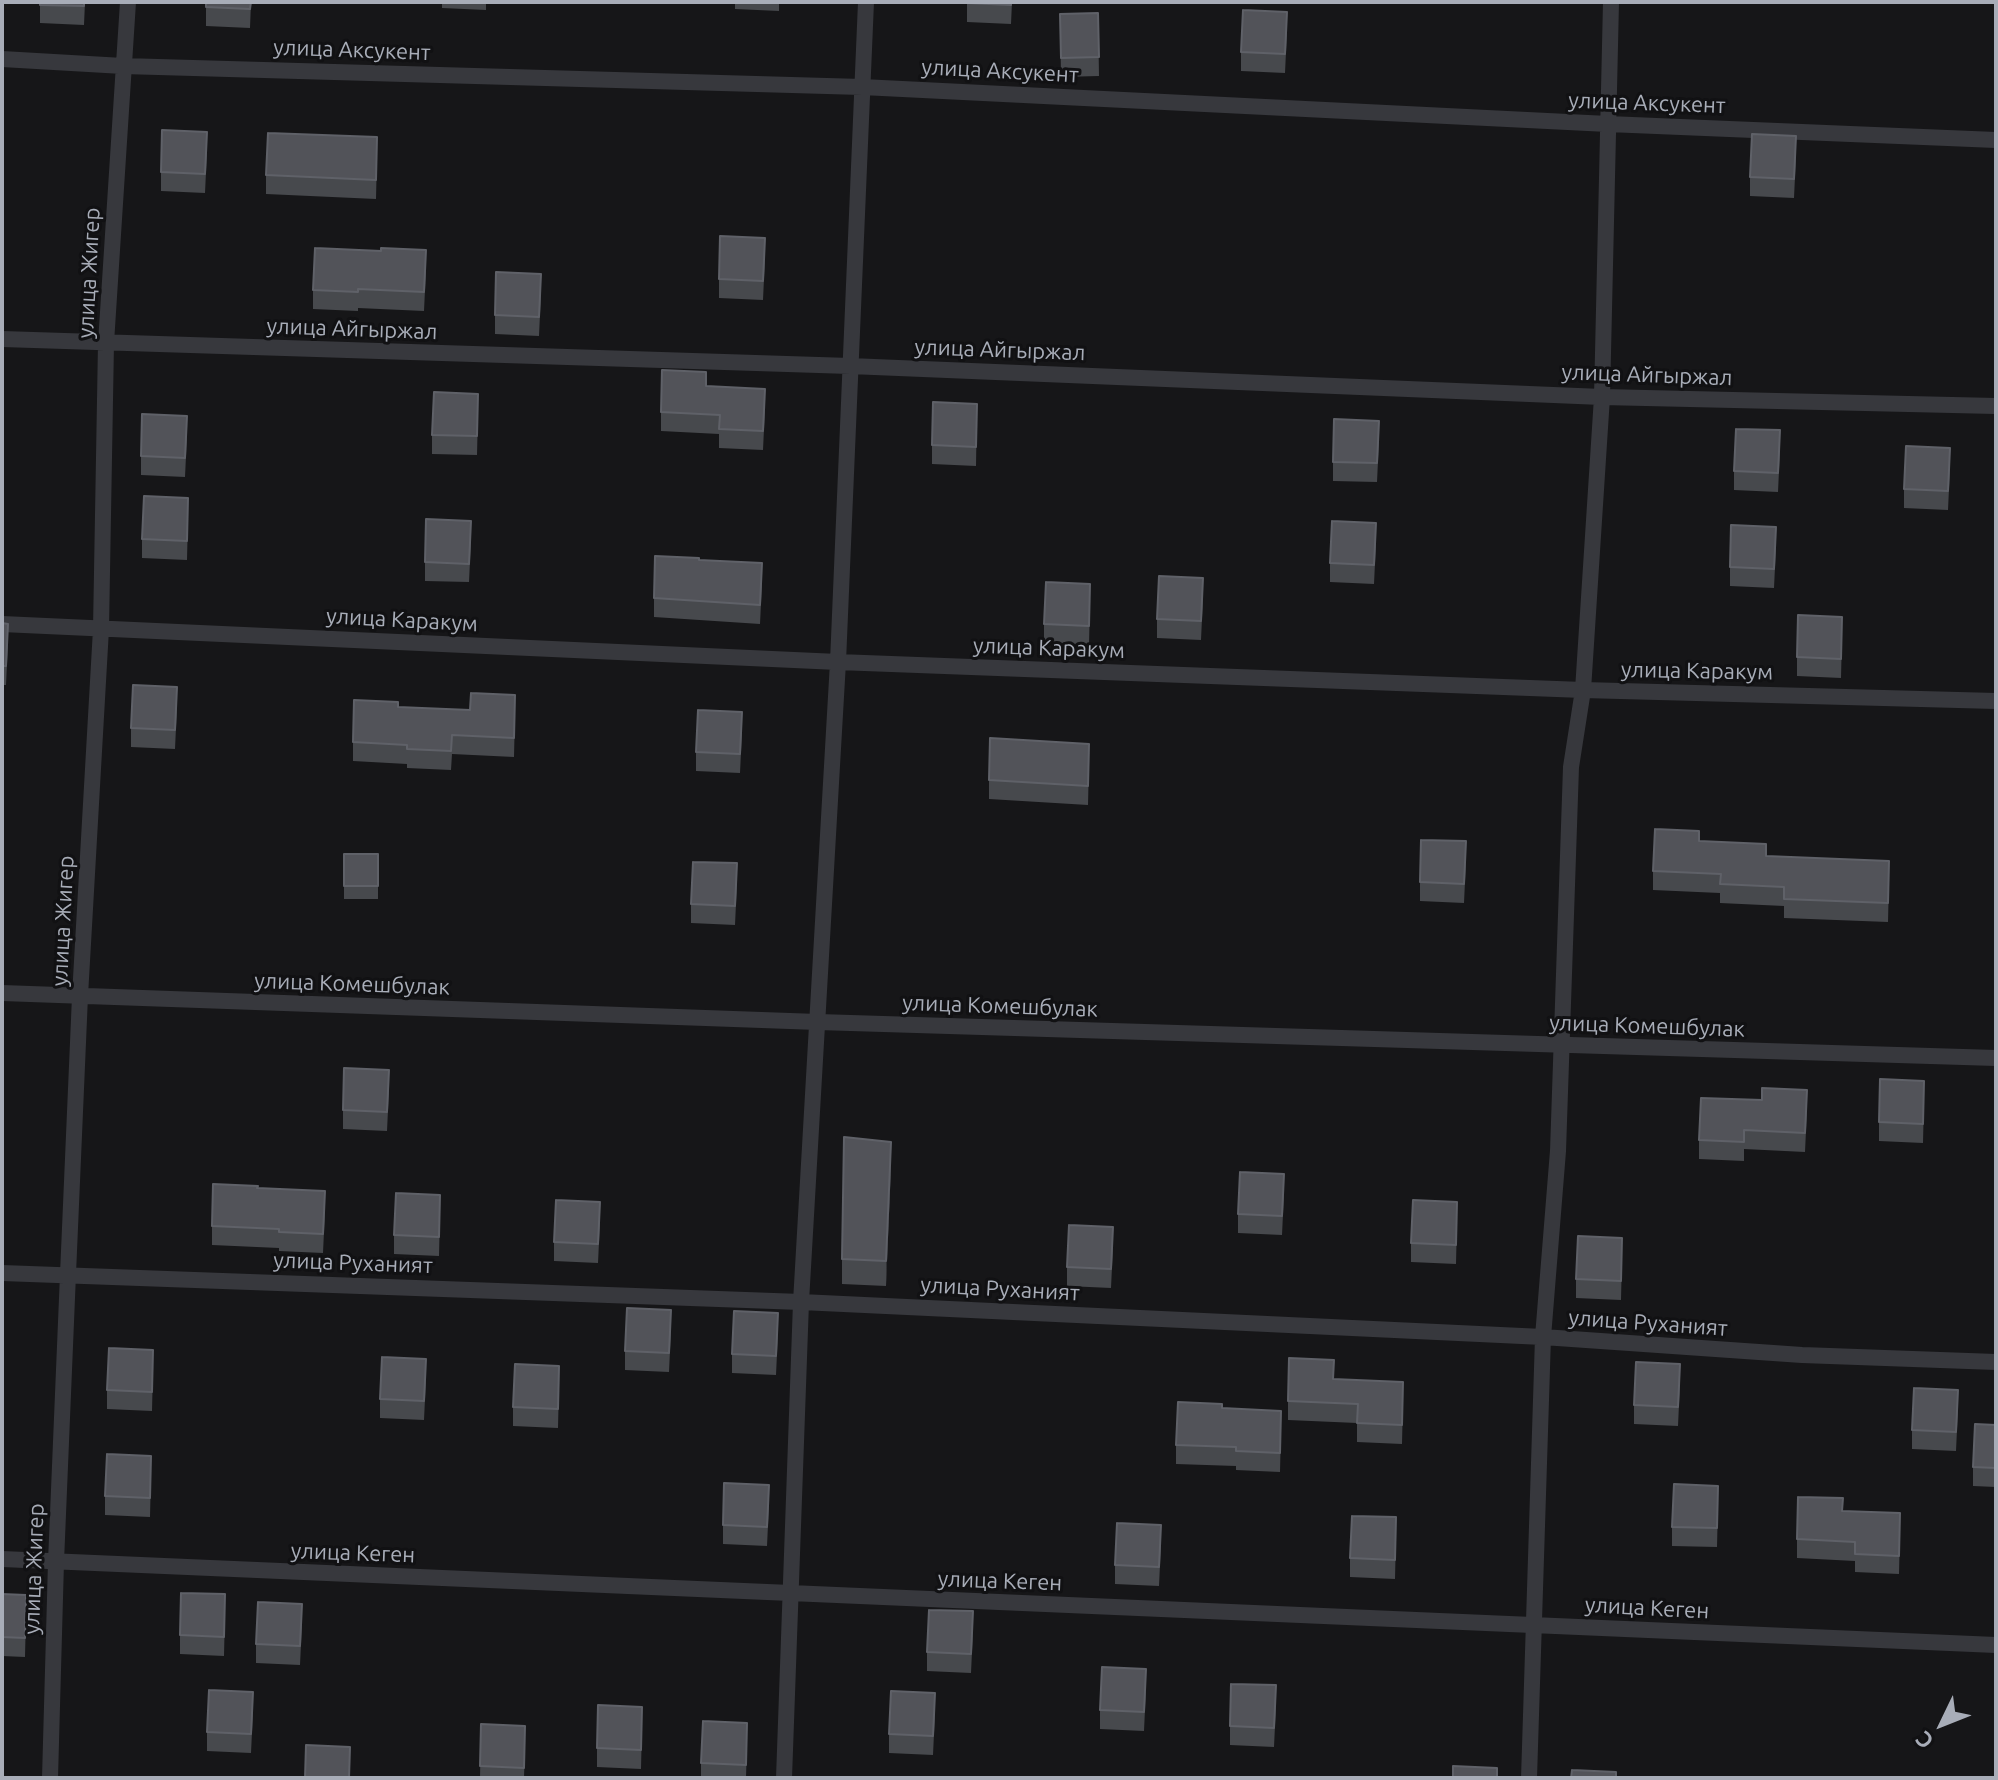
<!DOCTYPE html>
<meta charset="utf-8">
<style>
body{margin:0}
#map{position:relative;width:1998px;height:1780px;overflow:hidden;background:#161618;font-family:Ubuntu,sans-serif}
canvas{display:block}
.frame{position:absolute;inset:0;border:4px solid #a8adb8;pointer-events:none}
.north{position:absolute;left:1902px;top:1684px;width:80px;height:80px;-webkit-text-stroke:6px #111113;paint-order:stroke;rotate:227deg;font-size:22px;font-weight:700;line-height:32px;text-align:center;color:#a8adb8}
.north::after{content:'';display:block;margin:auto;width:28px;height:36px;background:#a8adb8;clip-path:polygon(50% 0,100% 100%,50% 72%,0 100%)}
</style>
<div id="map">
<canvas width="1998" height="1780"></canvas>
<div class="frame"></div>
<div class="north">С</div>
</div>
<script>
const ctx = document.querySelector('canvas').getContext('2d');
ctx.lineJoin = 'round';
const poly = rows => new Path2D(rows.map(r => 'M' + r).join(''));
function strokePath(path, color, width, dash) { ctx.strokeStyle = color; ctx.lineWidth = width; ctx.lineCap = dash ? 'butt' : 'round'; ctx.setLineDash(dash || []); ctx.stroke(path); }
function fillPath(path, color) { ctx.fillStyle = color; ctx.fill(path, 'evenodd'); }
function write(font, color, halo, rows, align = 'center') {
  ctx.font = font + ' Ubuntu,sans-serif'; ctx.lineWidth = 6; ctx.setLineDash([]); ctx.textBaseline = 'middle'; ctx.strokeStyle = halo; ctx.fillStyle = color; for (const [text, x, y, turn = 0] of rows) {
    ctx.save(); ctx.translate(x, y); ctx.rotate((+turn || 0) * Math.PI / 180); ctx.textAlign = isNaN(turn) ? turn : align; if (halo) ctx.strokeText(text, 0, 0); ctx.fillText(text, 0, 0); ctx.restore();
  }
}
const minor = poly([
 [2,59,123,66,862,87,1608,124,1996,140],
 [2,339,850,366,1602,397,1996,406],
 [2,624,838,662,1583,690,1996,701],
 [2,993,818,1022,1996,1058],
 [2,1273,801,1302,1543,1337,1802,1355,1996,1362],
 [2,1559,1996,1645],
 [50,1778,56,1562,68,1274,80,996,101,629,106,343,128,2],
 [784,1778,801,1302,838,662,866,2],
 [1529,1778,1543,1337,1558,1151,1571,767,1583,690,1602,397,1611,2]
]);
const wall = poly([
 [40,2,85,2,84,25,40,23],
 [206,2,251,2,250,28,206,26],
 [442,2,486,2,486,10,442,8],
 [735,2,779,2,779,11,735,9],
 [967,2,1012,2,1011,24,967,22],
 [1098,13,1099,76,1061,77,1060,14],
 [1287,31,1285,73,1241,71,1241,52],
 [207,151,205,193,161,191,161,172],
 [1796,155,1794,198,1750,196,1750,177],
 [377,156,376,199,266,194,266,175],
 [765,257,763,300,719,298,719,279],
 [426,269,424,311,358,308,358,311,313,309,313,290],
 [541,293,539,336,495,334,495,315],
 [706,386,765,408,763,450,719,448,719,434,661,431,661,412],
 [977,404,976,466,932,464,932,445],
 [478,413,477,455,432,454,432,435],
 [187,435,185,477,141,475,141,456],
 [1379,440,1377,482,1333,481,1333,462],
 [1780,449,1778,492,1734,490,1734,471],
 [1950,467,1948,510,1904,508,1904,489],
 [188,517,187,560,142,558,142,539],
 [471,540,469,582,425,581,425,562],
 [1376,542,1374,584,1330,582,1330,563],
 [1776,546,1774,588,1730,586,1730,567],
 [762,582,760,624,654,617,654,598],
 [1203,597,1201,640,1157,638,1157,619],
 [1090,603,1089,645,1044,643,1044,624],
 [2,623,8,643,6,685,2,685],
 [1842,636,1841,678,1797,676,1797,657],
 [177,706,175,749,131,747,131,728],
 [398,707,515,714,514,757,452,754,451,770,407,768,407,764,353,761,353,742],
 [742,731,740,773,696,771,696,752],
 [1089,763,1088,805,989,799,989,780],
 [1699,841,1766,856,1889,880,1888,922,1784,918,1784,906,1720,903,1720,893,1653,890,1653,871],
 [344,854,378,854,378,899,344,899],
 [1466,860,1464,903,1420,901,1420,882],
 [737,882,735,925,691,923,691,904],
 [389,1089,387,1131,343,1129,343,1110],
 [1924,1100,1923,1143,1879,1141,1879,1122],
 [1807,1109,1805,1152,1744,1149,1744,1161,1699,1159,1699,1140],
 [891,1167,886,1286,842,1284,842,1259],
 [257,1188,325,1210,323,1253,279,1251,279,1248,212,1245,212,1226],
 [1284,1193,1282,1235,1238,1233,1238,1214],
 [440,1214,439,1256,394,1254,394,1235],
 [600,1221,598,1263,554,1261,554,1242],
 [1457,1221,1456,1264,1411,1262,1411,1243],
 [1113,1246,1111,1288,1067,1286,1067,1267],
 [1622,1257,1621,1300,1576,1298,1576,1279],
 [671,1329,669,1372,625,1370,625,1351],
 [778,1332,776,1375,732,1373,732,1354],
 [153,1369,152,1411,107,1409,107,1390],
 [426,1378,424,1420,380,1418,380,1399],
 [1334,1379,1403,1401,1402,1444,1357,1442,1357,1423,1288,1420,1288,1401],
 [1680,1383,1678,1426,1634,1424,1634,1405],
 [559,1385,558,1428,513,1426,513,1407],
 [1958,1408,1956,1451,1912,1449,1912,1430],
 [1996,1425,1996,1487,1973,1486,1973,1467],
 [1281,1430,1280,1472,1236,1470,1236,1466,1176,1464,1176,1445],
 [151,1475,150,1517,105,1515,105,1496],
 [769,1504,767,1546,723,1544,723,1525],
 [1718,1505,1717,1547,1672,1546,1672,1527],
 [1843,1511,1900,1532,1899,1574,1855,1572,1855,1561,1797,1558,1797,1539],
 [1396,1536,1395,1579,1350,1577,1350,1558],
 [1161,1544,1159,1586,1115,1584,1115,1565],
 [2,1594,26,1614,25,1657,2,1656],
 [225,1613,224,1656,180,1654,180,1635],
 [302,1623,300,1665,256,1663,256,1644],
 [973,1630,971,1673,927,1671,927,1652],
 [1146,1688,1144,1731,1100,1729,1100,1710],
 [1276,1704,1274,1747,1230,1745,1230,1726],
 [253,1711,251,1753,207,1751,207,1732],
 [935,1712,933,1755,889,1753,889,1734],
 [481,1724,525,1745,524,1778,480,1778],
 [642,1726,641,1769,597,1767,597,1748],
 [747,1742,746,1778,701,1778,701,1763]
]);
const shadedWall = poly([
 [891,1142,891,1167,886,1286,886,1261]
]);
const building = poly([
 [40,2,84,2,84,6,40,5,40,2],
 [206,2,251,2,250,9,206,7,206,2],
 [967,2,1011,2,1011,5,967,3,967,2],
 [1243,10,1287,12,1285,54,1241,52,1243,10],
 [1098,13,1099,57,1061,58,1060,14,1098,13],
 [162,130,207,132,205,174,161,172,162,130],
 [268,133,377,137,376,180,266,175,268,133],
 [1752,134,1796,136,1794,179,1750,177,1752,134],
 [720,236,765,238,763,281,719,279,720,236],
 [315,248,381,251,381,248,426,250,424,292,358,289,358,292,313,290,315,248],
 [496,272,541,274,539,317,495,315,496,272],
 [662,370,706,372,706,386,765,389,763,431,719,429,720,415,661,412,662,370],
 [434,392,478,394,477,436,432,435,434,392],
 [933,402,977,404,976,447,932,445,933,402],
 [142,414,187,416,185,458,141,456,142,414],
 [1334,419,1379,421,1377,463,1333,462,1334,419],
 [1736,429,1780,430,1778,473,1734,471,1736,429],
 [1906,446,1950,448,1948,491,1904,489,1906,446],
 [144,496,188,498,187,541,142,539,144,496],
 [426,519,471,521,469,564,425,562,426,519],
 [1332,521,1376,523,1374,565,1330,563,1332,521],
 [1731,525,1776,527,1774,569,1730,567,1731,525],
 [655,556,699,558,699,560,762,563,760,605,654,598,655,556],
 [1159,576,1203,578,1201,621,1157,619,1159,576],
 [1046,582,1090,584,1089,626,1044,624,1046,582],
 [1798,615,1842,617,1841,659,1797,657,1798,615],
 [2,623,8,624,6,666,2,666,2,623],
 [133,685,177,687,175,730,131,728,133,685],
 [471,693,515,695,514,738,452,735,451,751,407,749,407,745,353,742,354,700,398,702,398,707,470,710,471,693],
 [698,710,742,712,740,754,696,752,698,710],
 [990,738,1089,744,1088,786,989,780,990,738],
 [1655,829,1699,831,1699,841,1766,844,1766,856,1889,861,1888,903,1784,899,1784,887,1720,884,1721,874,1653,871,1655,829],
 [1421,840,1466,841,1464,884,1420,882,1421,840],
 [344,854,378,854,378,886,344,886,344,854],
 [693,862,737,863,735,906,691,904,693,862],
 [344,1068,389,1070,387,1112,343,1110,344,1068],
 [1880,1079,1924,1081,1923,1124,1879,1122,1880,1079],
 [1762,1088,1807,1090,1805,1133,1744,1130,1744,1142,1699,1140,1701,1098,1762,1100,1762,1088],
 [844,1137,891,1142,886,1261,842,1259,844,1137],
 [1240,1172,1284,1174,1282,1216,1238,1214,1240,1172],
 [213,1184,258,1186,257,1188,325,1191,323,1234,279,1232,279,1229,212,1226,213,1184],
 [396,1193,440,1195,439,1237,394,1235,396,1193],
 [556,1200,600,1202,598,1244,554,1242,556,1200],
 [1413,1200,1457,1202,1456,1245,1411,1243,1413,1200],
 [1069,1225,1113,1227,1111,1269,1067,1267,1069,1225],
 [1578,1236,1622,1238,1621,1281,1576,1279,1578,1236],
 [627,1308,671,1310,669,1353,625,1351,627,1308],
 [734,1311,778,1313,776,1356,732,1354,734,1311],
 [109,1348,153,1350,152,1392,107,1390,109,1348],
 [382,1357,426,1359,424,1401,380,1399,382,1357],
 [1289,1358,1334,1360,1333,1379,1403,1382,1402,1425,1357,1423,1358,1404,1288,1401,1289,1358],
 [1636,1362,1680,1364,1678,1407,1634,1405,1636,1362],
 [515,1364,559,1366,558,1409,513,1407,515,1364],
 [1914,1388,1958,1390,1956,1432,1912,1430,1914,1388],
 [1178,1402,1222,1404,1222,1408,1281,1411,1280,1453,1236,1451,1236,1447,1176,1445,1178,1402],
 [1975,1424,1996,1425,1996,1468,1973,1467,1975,1424],
 [107,1454,151,1456,150,1498,105,1496,107,1454],
 [724,1483,769,1485,767,1527,723,1525,724,1483],
 [1674,1484,1718,1486,1717,1528,1672,1527,1674,1484],
 [1798,1497,1843,1498,1842,1511,1900,1513,1899,1556,1855,1554,1855,1542,1797,1539,1798,1497],
 [1352,1516,1396,1517,1395,1560,1350,1558,1352,1516],
 [1117,1523,1161,1525,1159,1567,1115,1565,1117,1523],
 [181,1593,225,1594,224,1637,180,1635,181,1593],
 [2,1594,26,1595,25,1638,2,1637,2,1594],
 [258,1602,302,1604,300,1646,256,1644,258,1602],
 [929,1610,973,1611,971,1654,927,1652,929,1610],
 [1102,1667,1146,1669,1144,1712,1100,1710,1102,1667],
 [1231,1684,1276,1685,1274,1728,1230,1726,1231,1684],
 [209,1690,253,1692,251,1734,207,1732,209,1690],
 [891,1691,935,1693,933,1736,889,1734,891,1691],
 [598,1705,642,1707,641,1750,597,1748,598,1705],
 [703,1721,747,1723,746,1765,701,1763,703,1721],
 [481,1724,525,1726,524,1768,480,1766,481,1724],
 [306,1745,350,1747,349,1778,305,1778,306,1745],
 [1453,1766,1497,1768,1497,1778,1453,1778,1453,1766],
 [1572,1770,1616,1772,1616,1778,1571,1778,1572,1770]
]);
const streetNames = [
 ["улица Аксукент",352,50,2],
 ["улица Аксукент",1000,71,3],
 ["улица Аксукент",1647,103,2],
 ["улица Жигер",89,273,-87],
 ["улица Айгыржал",352,329,2],
 ["улица Айгыржал",1000,350,2],
 ["улица Айгыржал",1647,375,2],
 ["улица Каракум",402,620,3],
 ["улица Каракум",1049,648,2],
 ["улица Каракум",1697,671,1],
 ["улица Жигер",63,921,-87],
 ["улица Комешбулак",352,984,2],
 ["улица Комешбулак",1000,1006,2],
 ["улица Комешбулак",1647,1026,2],
 ["улица Руханият",353,1263,2],
 ["улица Руханият",1000,1289,3],
 ["улица Руханият",1648,1323,4],
 ["улица Кеген",353,1553,2],
 ["улица Жигер",34,1569,-88],
 ["улица Кеген",1000,1581,2],
 ["улица Кеген",1647,1608,3]
];
strokePath(minor, '#37383d', 16);
fillPath(wall, '#47494d');
fillPath(shadedWall, '#2f3033');
fillPath(building, '#525359');
strokePath(building, '#5f6168', 2);
write('22px', '#a8adb8', '#111113', streetNames);
</script>
